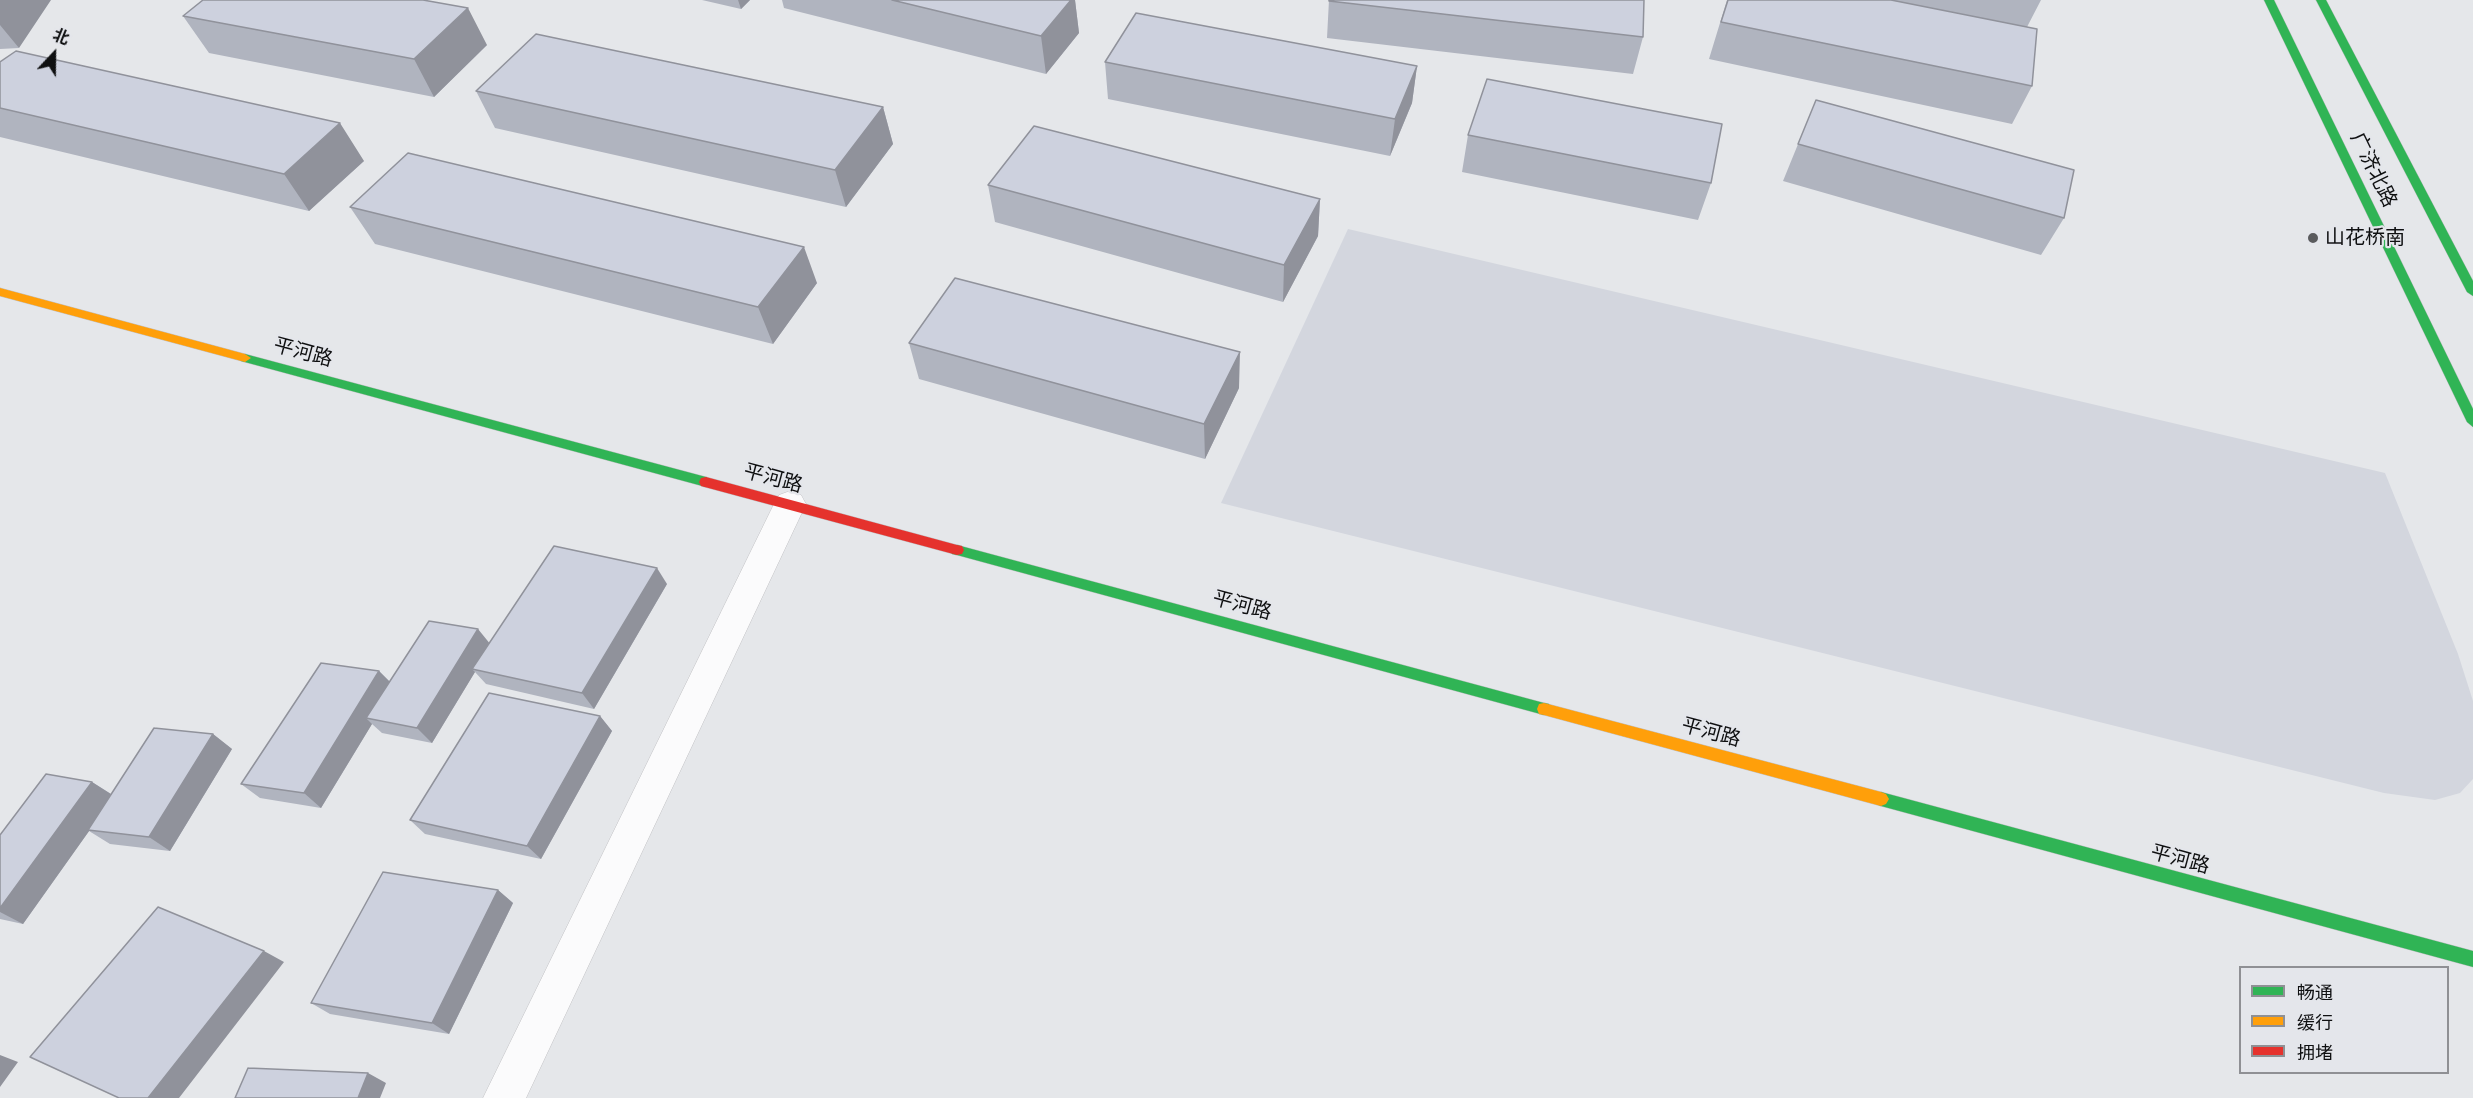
<!DOCTYPE html>
<meta charset="utf-8">
<style>
body{margin:0}
#map{position:relative;width:2473px;height:1098px;overflow:hidden;background:#e5e7ea;font-family:Helvetica,"Noto Sans SC",sans-serif}
canvas{display:block}
.legend{position:absolute;left:2239px;top:966px;width:210px;height:108px;box-sizing:border-box;background:#e4e6eb;border:2px solid #8f9094;margin:0;padding:8px 10px;list-style:none;font-size:18px;color:#0f1011}
.legend li{display:flex;align-items:center;gap:12px;height:30px}
.legend b{width:30px;border:2px solid #8f9094}
.north{position:absolute;left:24px;top:24px;width:60px;height:60px;-webkit-text-stroke:4px #e4e6eb;paint-order:stroke;rotate:22deg;font-size:16px;font-weight:700;line-height:24px;text-align:center;color:#0f1011}
.north::after{content:'';display:block;margin:auto;width:21px;height:27px;background:#0f1011;clip-path:polygon(50% 0,100% 100%,50% 72%,0 100%)}
</style>
<div id="map">
<canvas width="2473" height="1098"></canvas>
<ul class="legend">
<li><b style="height:8px;background:#30b455"></b>畅通</li>
<li><b style="height:8px;background:#ff9f0a"></b>缓行</li>
<li><b style="height:8px;background:#e5322d"></b>拥堵</li>
</ul>
<div class="north">北</div>
</div>
<script>
const ctx = document.querySelector('canvas').getContext('2d');
ctx.lineJoin = 'round';
function fillPath(path, color) { ctx.fillStyle = color; ctx.fill(path, 'evenodd'); }
const poly = rows => new Path2D(rows.map(r => 'M' + r).join(''));
function strokePath(path, color, width, dash) { ctx.strokeStyle = color; ctx.lineWidth = width; ctx.lineCap = dash ? 'butt' : 'round'; ctx.setLineDash(dash || []); ctx.stroke(path); }
function write(font, color, halo, rows, align = 'center') {
  ctx.font = font + ' Helvetica,"Noto Sans SC",sans-serif'; ctx.lineWidth = 4.5; ctx.setLineDash([]); ctx.textBaseline = 'middle'; ctx.strokeStyle = halo; ctx.fillStyle = color; for (const [text, x, y, turn = 0] of rows) {
    ctx.save(); ctx.translate(x, y); ctx.rotate((+turn || 0) * Math.PI / 180); ctx.textAlign = isNaN(turn) ? turn : align; if (halo) ctx.strokeText(text, 0, 0); ctx.fillText(text, 0, 0); ctx.restore();
  }
}
const built = poly([
 [1348,229,2385,473,2458,654,2473,701,2473,779,2460,793,2435,800,2384,793,1221,503]
]);
const street = poly([
 [790,491,801,495,806,504,526,1098,483,1098,774,504,779,495,790,491]
]);
const fast = poly([
 [2264,0,2274,0,2473,409,2473,427,2467,422,2264,0],
 [2316,0,2326,0,2473,281,2473,296,2467,292,2316,0],
 [245,354,706,477,713,482,706,487,241,361,239,358,241,355,245,354],
 [957,545,1544,703,1549,704,1551,709,1549,714,1544,715,957,555,952,554,950,550,952,546,957,545],
 [1881,792,2473,951,2473,967,1881,806,1876,804,1873,799,1876,794,1881,792]
]);
const slow = poly([
 [0,288,245,354,251,358,245,362,0,296,0,288],
 [1544,703,1881,792,1886,794,1889,799,1886,804,1881,806,1544,715,1539,714,1537,709,1539,704,1544,703]
]);
const jam = poly([
 [706,477,957,545,962,546,964,550,962,554,957,555,701,486,699,482,701,478,706,477]
]);
const wall = poly([
 [0,0,19,48,0,49],
 [702,0,750,0,741,9],
 [782,0,1075,0,1079,33,1046,74,784,8],
 [1329,0,1643,37,1633,74,1327,38],
 [1727,0,2041,0,2027,27,2032,86,2012,124,1709,59],
 [183,16,487,45,434,97,209,53],
 [0,62,364,161,309,211,0,137],
 [1105,62,1417,66,1412,103,1390,156,1108,99],
 [476,91,883,107,893,144,846,207,495,128],
 [1816,100,2064,218,2041,255,1783,181],
 [1468,135,1711,183,1698,220,1462,172],
 [988,185,1320,199,1318,236,1283,302,995,222],
 [350,207,817,283,773,344,375,244],
 [909,343,1239,388,1205,459,919,379],
 [667,584,594,709,486,684,475,672,432,743,382,733,372,724,321,808,260,798,241,784,379,671,390,682,490,643],
 [600,716,612,731,541,859,425,834,410,820],
 [213,734,232,749,170,851,110,844,89,831,23,924,0,919,0,835,92,782,111,794],
 [498,890,513,903,449,1034,330,1014,311,1003]
]);
const shadedWall = poly([
 [0,0,51,0,19,48,0,25],
 [738,0,750,0,741,9],
 [1071,0,1075,0,1079,33,1046,74,1041,36],
 [468,8,487,45,434,97,414,59],
 [1417,66,1412,103,1390,156,1395,119],
 [883,107,893,144,846,207,835,170],
 [340,123,364,161,309,211,284,174],
 [1320,199,1318,236,1283,302,1284,265],
 [804,247,817,283,773,344,758,307],
 [1240,352,1239,388,1205,459,1204,424],
 [657,568,667,584,594,709,582,693],
 [478,629,491,645,472,669,475,672,432,743,417,728],
 [379,671,395,687,366,718,372,724,321,808,304,793],
 [600,716,612,731,541,859,527,846],
 [213,734,232,749,170,851,149,837],
 [92,782,114,796,23,924,0,912,0,908],
 [498,890,513,903,449,1034,432,1023],
 [264,951,284,962,179,1098,148,1098],
 [0,1055,18,1062,0,1087],
 [368,1073,386,1083,380,1098,358,1098]
]);
const building = poly([
 [203,0,423,0,468,8,414,59,183,16,203,0],
 [892,0,1071,0,1041,36,892,0],
 [1329,0,1644,0,1643,37,1329,1,1329,0],
 [1728,0,1891,0,2037,29,2032,86,1721,22,1728,0],
 [1136,13,1417,66,1395,119,1105,62,1136,13],
 [536,34,883,107,835,170,476,91,536,34],
 [16,51,340,123,284,174,0,108,0,62,16,51],
 [1487,79,1722,124,1711,183,1468,135,1487,79],
 [1816,100,2074,170,2064,218,1798,144,1816,100],
 [1034,126,1320,199,1284,265,988,185,1034,126],
 [408,153,804,247,758,307,350,207,408,153],
 [955,278,1240,352,1204,424,909,343,955,278],
 [554,546,657,568,582,693,472,669,554,546],
 [429,621,478,629,417,728,366,718,429,621],
 [321,663,379,671,304,793,241,784,321,663],
 [489,693,600,716,527,846,410,820,489,693],
 [154,728,213,734,149,837,88,830,154,728],
 [46,774,92,782,0,908,0,835,46,774],
 [383,872,498,890,432,1023,311,1003,383,872],
 [158,907,264,951,148,1098,119,1098,30,1057,158,907],
 [248,1068,368,1073,358,1098,235,1098,248,1068]
]);
const markers = [
 [2313,238,6,"#5a5b5d"]
];
const streetNames = [
 ["广济北路",2373,170,64],
 ["平河路",303,353,15],
 ["平河路",773,479,15],
 ["平河路",1242,606,15],
 ["平河路",1711,733,15],
 ["平河路",2180,860,15]
];
const poiNames = [
 ["山花桥南",2325,238]
];
fillPath(built, '#d3d6de');
strokePath(street, '#c1c1c4', 1);
strokePath(fast, '#c1c1c4', 1);
strokePath(slow, '#c1c1c4', 1);
strokePath(jam, '#c1c1c4', 1);
fillPath(street, '#fbfbfc');
fillPath(fast, '#30b455');
fillPath(slow, '#ff9f0a');
fillPath(jam, '#e5322d');
fillPath(wall, '#b0b4bf');
fillPath(shadedWall, '#90929b');
fillPath(building, '#cdd1de');
strokePath(building, '#90929b', 1.5);
for (const [x, y, r, color] of markers) { const dot = new Path2D(); dot.arc(x, y, r, 0, 2 * Math.PI); ctx.fillStyle = color; ctx.fill(dot); strokePath(dot, '#e4e6eb', 2); }
write('20px', '#0f1011', '#e4e6eb', streetNames);
write('20px', '#0f1011', '#e4e6eb', poiNames, 'left');
</script>
